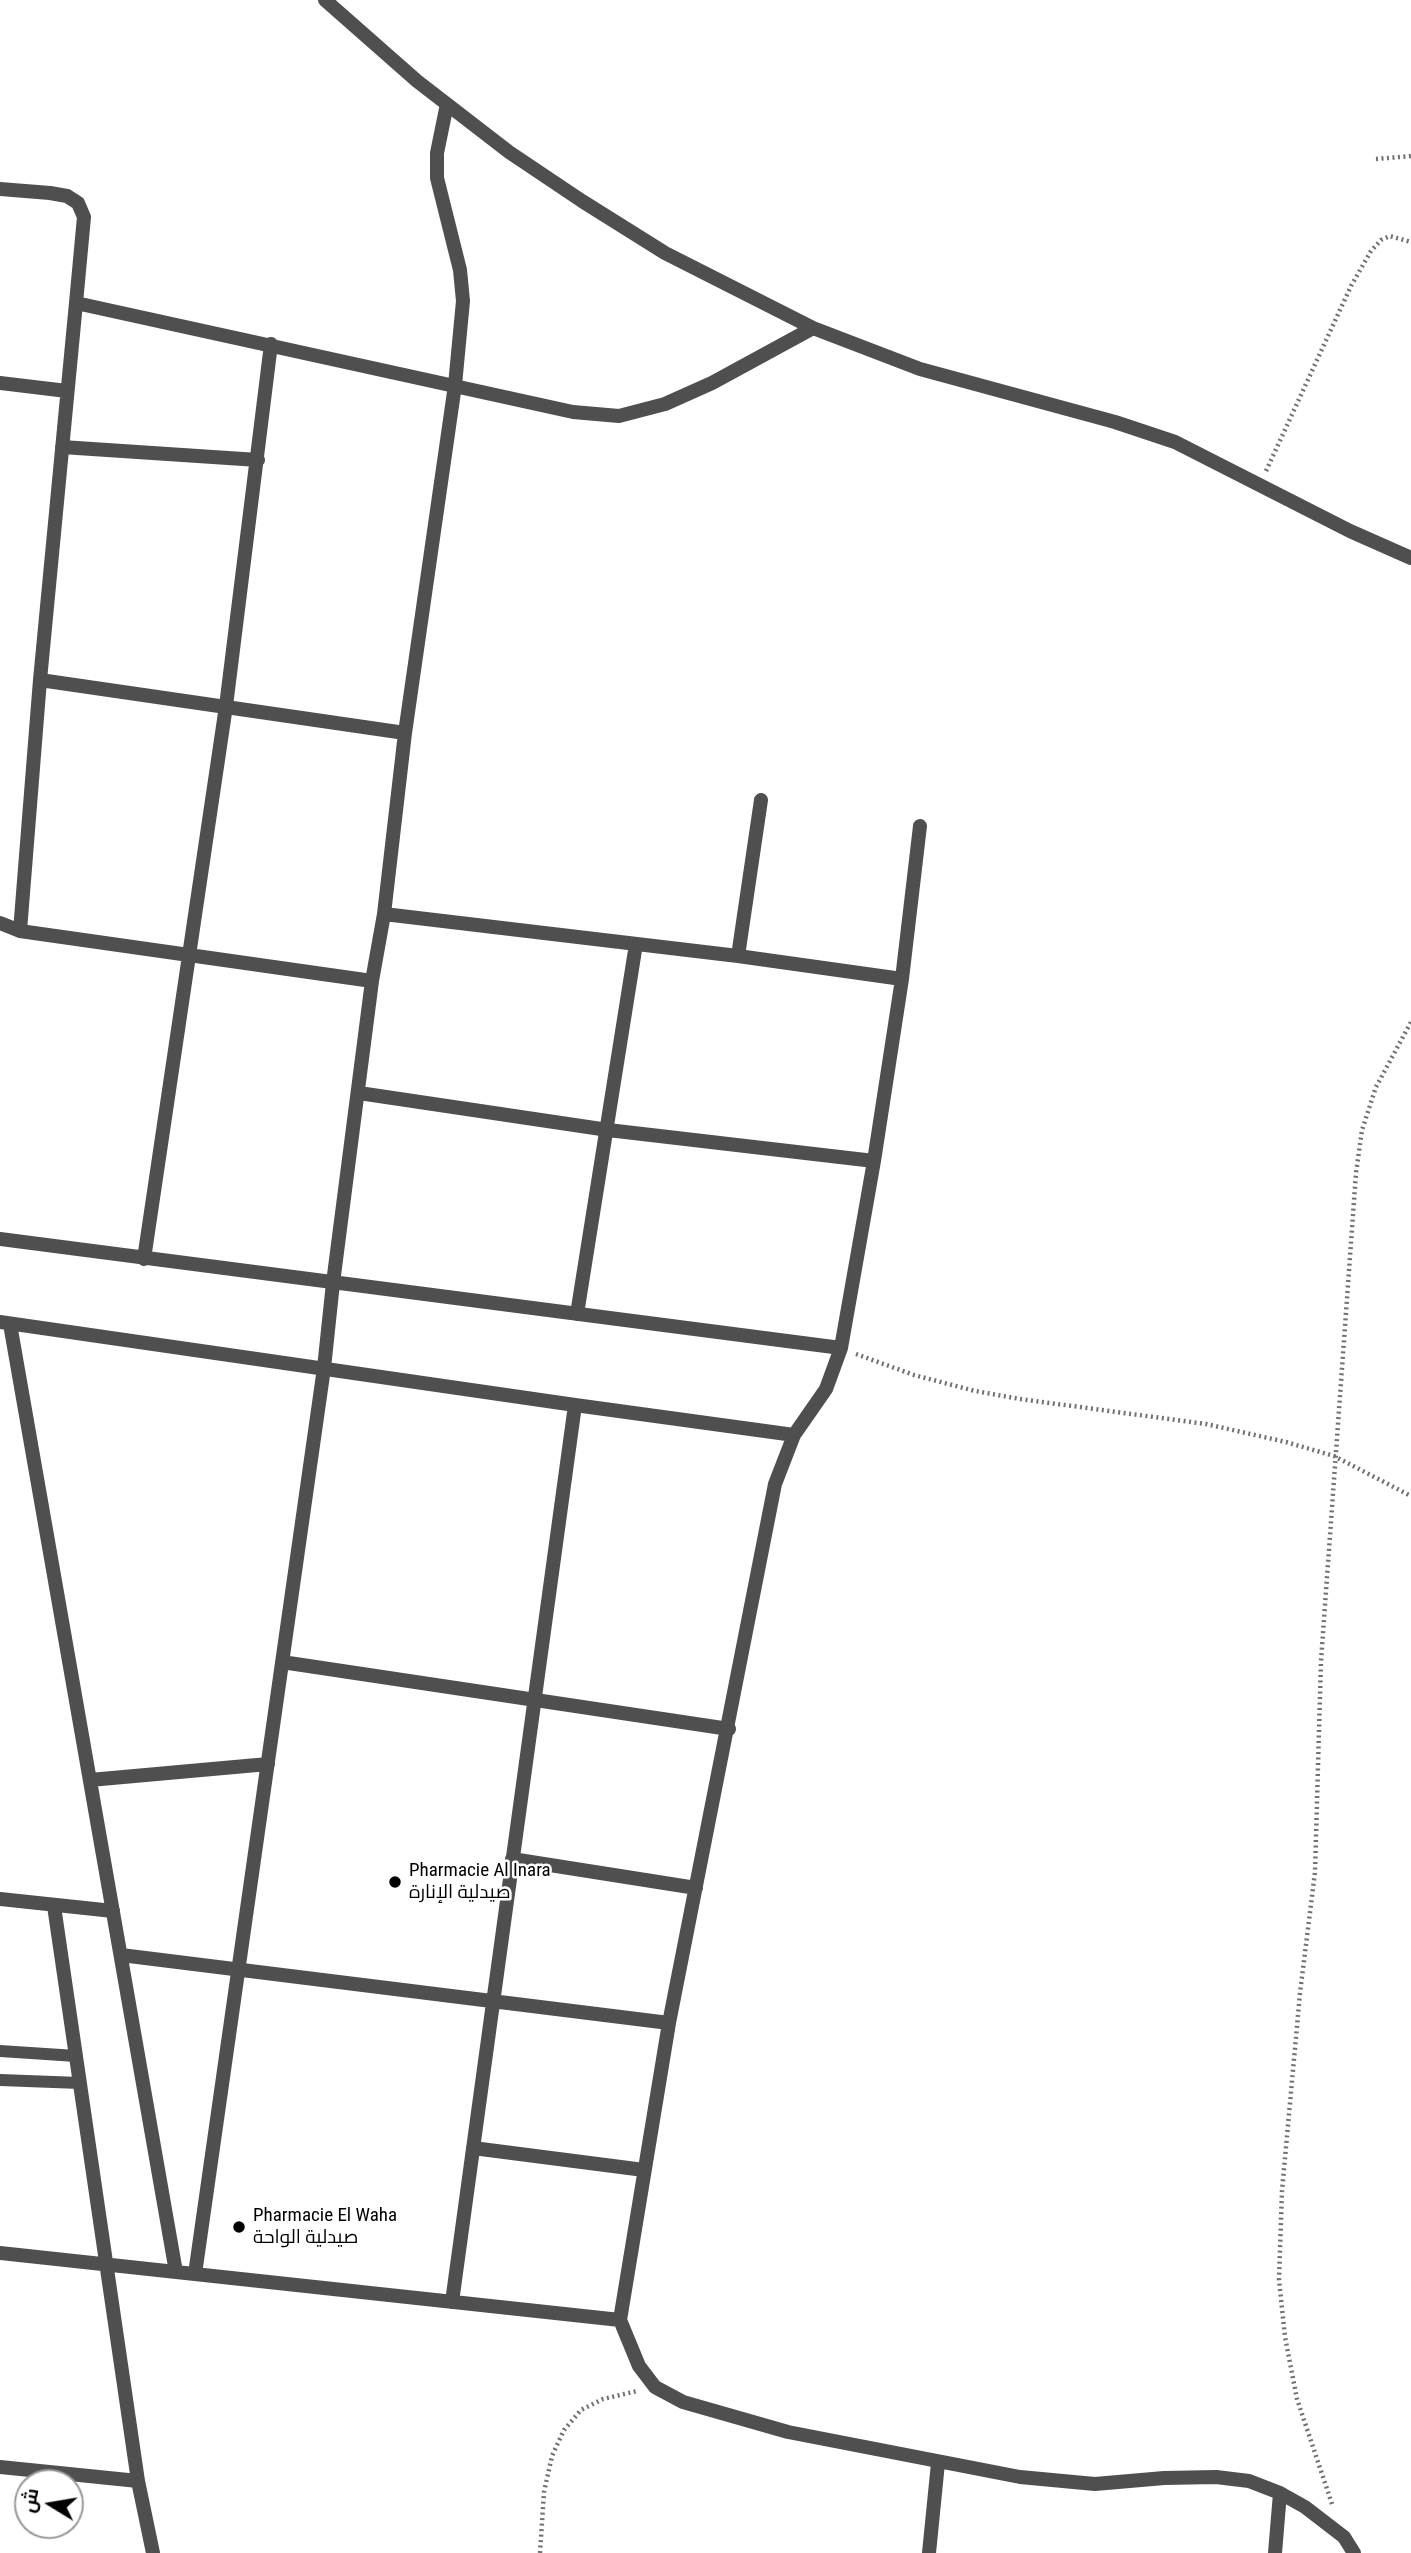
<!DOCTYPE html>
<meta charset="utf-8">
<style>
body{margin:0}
#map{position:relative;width:1411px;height:2553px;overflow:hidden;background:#fff;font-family:"Roboto Condensed",Cairo,sans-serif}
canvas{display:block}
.north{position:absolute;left:14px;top:2469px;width:70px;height:70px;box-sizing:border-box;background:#fff;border:2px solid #999;border-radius:50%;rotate:281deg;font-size:19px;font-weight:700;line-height:28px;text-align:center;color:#000}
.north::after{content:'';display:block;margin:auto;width:24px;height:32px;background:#000;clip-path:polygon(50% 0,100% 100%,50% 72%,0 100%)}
</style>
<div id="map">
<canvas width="1411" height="2553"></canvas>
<div class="north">ش</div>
</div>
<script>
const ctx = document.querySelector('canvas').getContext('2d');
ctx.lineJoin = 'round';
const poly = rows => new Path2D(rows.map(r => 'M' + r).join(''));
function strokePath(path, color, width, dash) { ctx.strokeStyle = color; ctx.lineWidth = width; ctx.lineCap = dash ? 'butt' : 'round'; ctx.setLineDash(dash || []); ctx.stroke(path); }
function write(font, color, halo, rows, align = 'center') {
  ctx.font = font + ' "Roboto Condensed",Cairo,sans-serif'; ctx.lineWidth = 5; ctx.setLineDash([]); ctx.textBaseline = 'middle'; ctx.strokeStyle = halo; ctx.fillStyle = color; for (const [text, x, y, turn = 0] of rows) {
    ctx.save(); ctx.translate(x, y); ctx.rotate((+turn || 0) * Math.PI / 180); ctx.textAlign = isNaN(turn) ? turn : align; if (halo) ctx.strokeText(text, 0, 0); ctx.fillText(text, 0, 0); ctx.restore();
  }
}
const path = poly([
 [1376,159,1411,156],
 [1266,471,1351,286,1371,251,1381,240,1390,236,1411,242],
 [856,1354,914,1375,975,1391,1020,1399,1206,1424,1286,1442,1334,1456,1411,1496],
 [1332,2504,1297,2399,1285,2337,1279,2280,1282,2191,1300,1993,1315,1872,1321,1661,1356,1173,1362,1130,1376,1087,1411,1022],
 [540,2553,544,2492,552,2456,564,2430,581,2410,603,2399,637,2391]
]);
const lane = poly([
 [0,2051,76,2056],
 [0,2080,80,2083]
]);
const street = poly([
 [325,0,417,81,509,152,582,201,665,253,813,328],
 [0,189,50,193,67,196,78,203,84,217,76,303,573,412,619,416,665,404,712,383,813,328,920,369,1115,422,1175,442,1350,531,1411,558],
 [76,303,40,680,20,931,372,981],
 [0,383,67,391],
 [62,447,258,460],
 [40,680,405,733],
 [920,826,902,979,874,1161,841,1348,826,1389,794,1435,775,1484,669,2023,620,2320,639,2366,655,2387,683,2402,788,2432,1020,2477,1095,2484,1164,2478,1216,2477,1249,2481,1280,2493,1305,2507,1344,2537,1354,2553],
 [384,914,738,956,902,979],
 [0,923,20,931],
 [738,956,761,800],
 [359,1093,608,1130,874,1161],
 [0,1239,841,1348],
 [144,1259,226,706,271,344],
 [577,1314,636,944],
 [0,1322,575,1405,794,1435],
 [10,1324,176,2272],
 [282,1662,729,1729],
 [90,1780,268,1764],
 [512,1859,696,1888],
 [0,1899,113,1911],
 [54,1906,138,2481,153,2553],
 [121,1955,669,2023],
 [473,2148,644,2170],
 [0,2253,620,2320],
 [195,2274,324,1368,333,1283,372,981,384,914,405,733,455,385,463,301,460,270,437,178,437,153,447,104],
 [452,2302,575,1405],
 [0,2467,138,2481],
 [929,2553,938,2463],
 [1275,2553,1280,2493]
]);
const markers = [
 [395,1882,7,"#000"],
 [239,2227,7,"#000"]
];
const poiNames = [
 ["Pharmacie Al Inara",409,1871],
 ["صيدلية الإنارة",409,1893],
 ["Pharmacie El Waha",253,2216],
 ["صيدلية الواحة",253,2238]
];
strokePath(path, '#717171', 4.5, [2, 3.5]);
strokePath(lane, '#4f4f4f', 12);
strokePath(street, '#4f4f4f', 14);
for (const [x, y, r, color] of markers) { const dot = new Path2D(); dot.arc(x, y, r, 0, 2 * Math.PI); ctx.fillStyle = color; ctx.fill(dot); strokePath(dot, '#fff', 2.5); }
write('19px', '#000', '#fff', poiNames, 'left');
</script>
